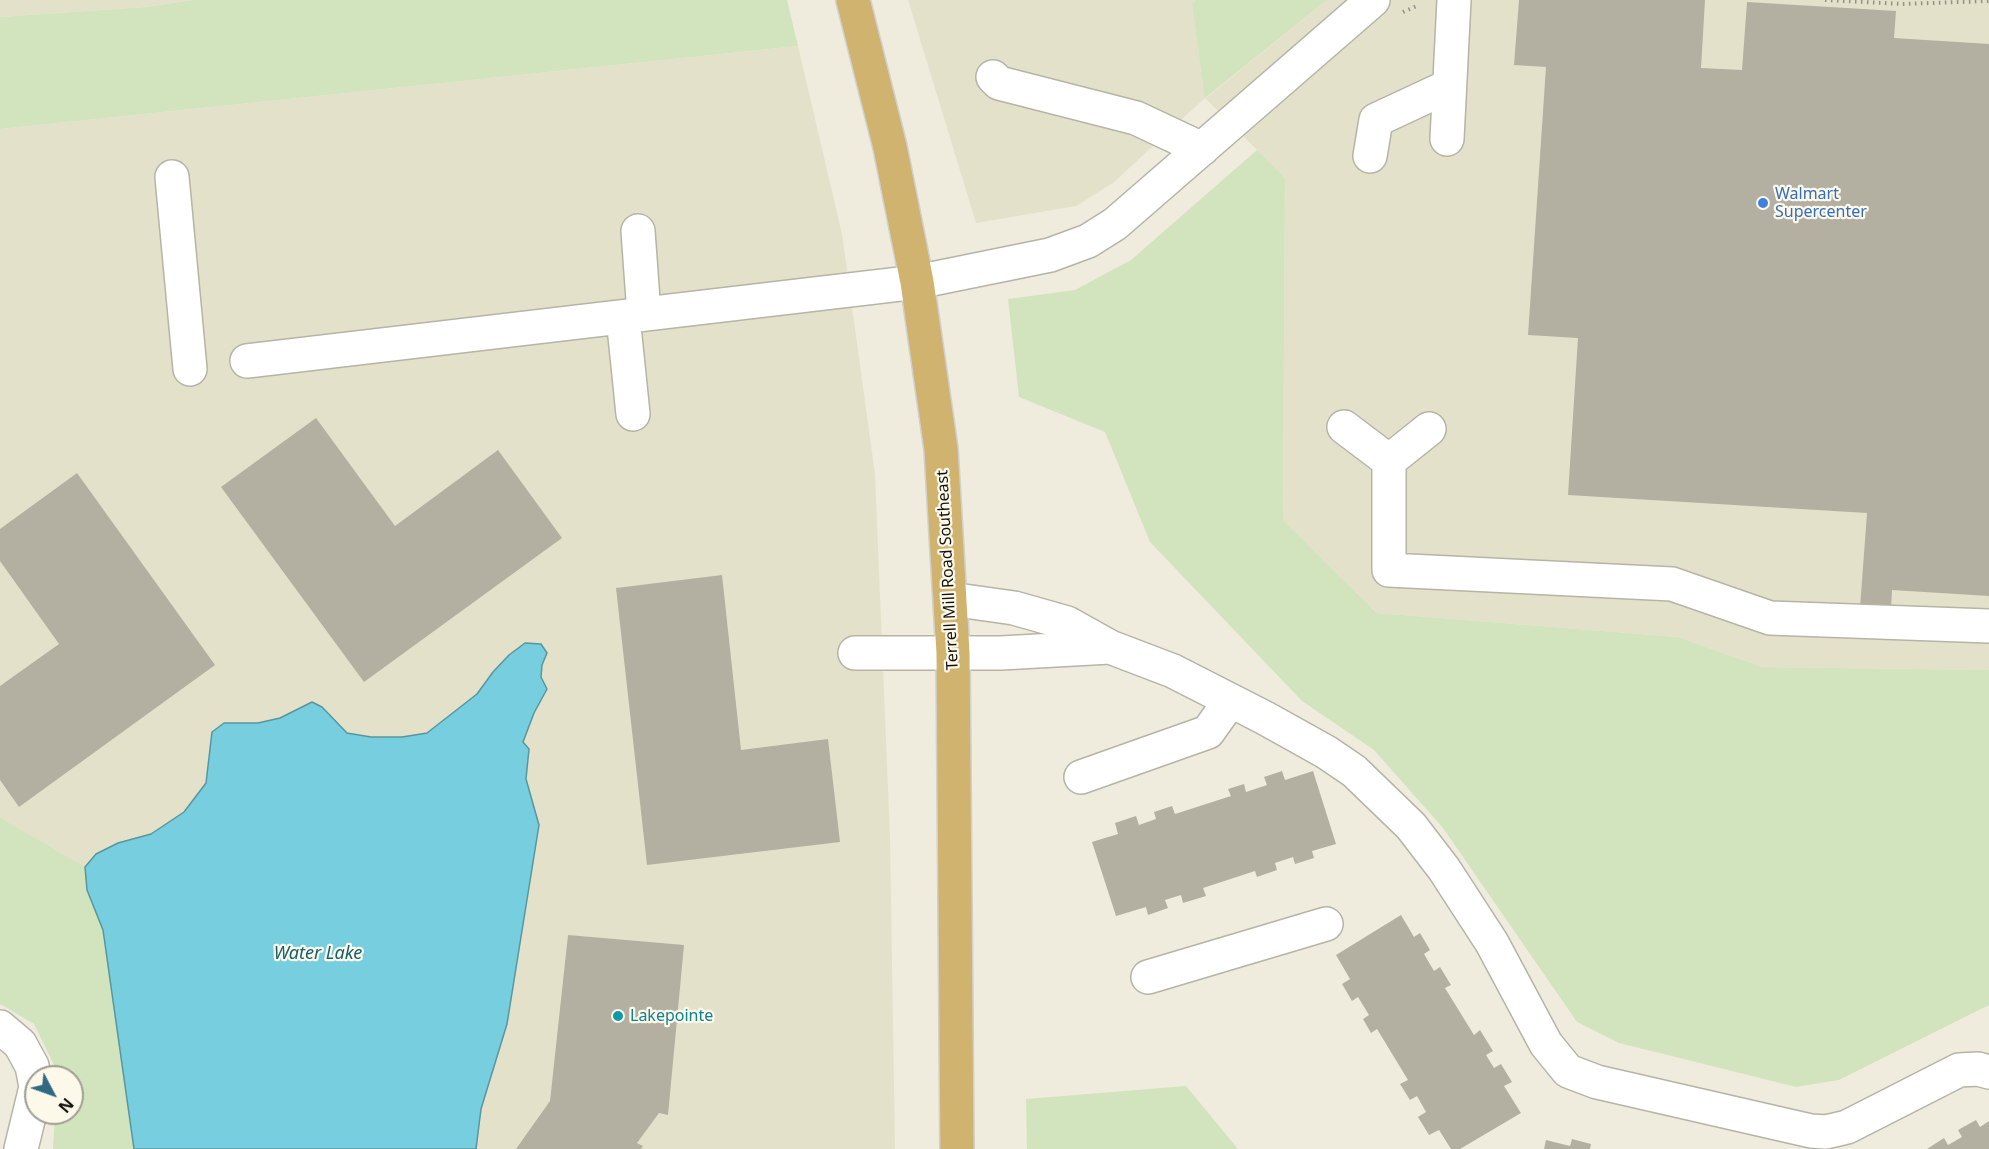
<!DOCTYPE html>
<style>
body{margin:0}
#map{position:relative;width:1989px;height:1149px;overflow:hidden;background:#efecdd;font-family:"Noto Sans",sans-serif}
canvas{display:block}
.north{position:absolute;left:24px;top:1065px;width:60px;height:60px;box-sizing:border-box;background:#fcf9eb;border:2px solid #9f9d92;border-radius:50%;rotate:131deg;font-size:16px;font-weight:700;line-height:24px;text-align:center;color:#13120d}
.north::after{content:'';display:block;margin:auto;width:21px;height:27px;background:#316983;clip-path:polygon(50% 0,100% 100%,50% 72%,0 100%)}
</style>
<div id="map">
<canvas width="1989" height="1149"></canvas>
<div class="north">N</div>
</div>
<script>
const ctx = document.querySelector('canvas').getContext('2d');
ctx.lineJoin = 'round';
function fillPath(path, color) { ctx.fillStyle = color; ctx.fill(path, 'evenodd'); }
const poly = rows => new Path2D(rows.map(r => 'M' + r).join(''));
function strokePath(path, color, width, dash) { ctx.strokeStyle = color; ctx.lineWidth = width; ctx.lineCap = dash ? 'butt' : 'round'; ctx.setLineDash(dash || []); ctx.stroke(path); }
function write(font, color, halo, rows, align = 'center') {
  ctx.font = font + ' "Noto Sans",sans-serif'; ctx.lineWidth = 4.5; ctx.setLineDash([]); ctx.textBaseline = 'middle'; ctx.strokeStyle = halo; ctx.fillStyle = color; for (const [text, x, y, turn = 0] of rows) {
    ctx.save(); ctx.translate(x, y); ctx.rotate((+turn || 0) * Math.PI / 180); ctx.textAlign = isNaN(turn) ? turn : align; if (halo) ctx.strokeText(text, 0, 0); ctx.fillText(text, 0, 0); ctx.restore();
  }
}
const built = poly([
 [0,0,193,0,145,7,0,17],
 [908,0,1196,0,1192,6,1206,98,1327,0,1989,0,1989,670,1763,667,1678,637,1377,613,1283,520,1285,178,1205,98,1113,183,1076,206,976,223],
 [798,46,842,234,875,474,890,837,895,1149,476,1149,481,1109,507,1024,539,825,526,779,529,749,523,742,534,713,547,689,541,677,542,665,547,653,525,643,509,655,493,672,477,694,427,733,402,737,371,737,346,733,322,707,312,702,280,718,258,723,224,723,212,732,207,783,184,812,151,834,118,843,87,890,0,947,0,129]
]);
const green = poly([
 [193,0,787,0,798,46,0,129,0,17,145,7],
 [1196,0,1327,0,1205,98,1192,5],
 [1257,150,1285,178,1283,520,1377,613,1678,637,1763,667,1989,670,1989,1005,1839,1080,1796,1087,1619,1043,1577,1022,1443,828,1374,750,1302,701,1150,542,1105,432,1019,397,1008,299,1075,290,1131,260],
 [0,818,85,867,87,890,103,930,134,1149,53,1149,55,1113,72,1113,72,1077,55,1077,54,1065,34,1024,0,1004],
 [1186,1086,1238,1149,1027,1149,1026,1099]
]);
const water = poly([
 [525,643,541,644,547,653,542,665,541,677,547,689,534,713,523,742,529,749,526,779,539,825,507,1024,481,1109,476,1149,134,1149,103,930,87,890,85,867,96,854,118,843,151,834,184,812,206,783,212,732,224,723,258,723,280,718,312,702,322,707,347,733,371,737,402,737,427,733,477,694,493,672,509,655,525,643]
]);
const building = poly([
 [1519,0,1705,0,1701,68,1742,70,1747,2,1896,11,1894,38,1989,44,1989,596,1892,590,1891,610,1860,608,1867,513,1568,495,1578,338,1528,335,1546,67,1514,65],
 [316,418,395,526,498,450,562,538,364,682,221,487],
 [77,473,215,665,19,807,0,780,0,686,59,644,0,561,0,529],
 [722,575,741,750,828,739,840,842,647,865,616,588],
 [1282,771,1285,780,1313,771,1336,844,1312,851,1314,858,1295,864,1293,857,1275,863,1277,870,1257,877,1255,871,1203,888,1206,896,1183,903,1181,895,1165,900,1168,908,1148,915,1146,907,1116,916,1092,842,1118,834,1115,823,1136,816,1139,825,1156,819,1154,812,1172,806,1175,814,1231,796,1228,789,1244,784,1246,792,1267,785,1264,777],
 [1401,915,1414,937,1420,933,1430,950,1424,954,1434,971,1440,967,1451,985,1445,988,1474,1035,1480,1030,1493,1051,1486,1055,1494,1068,1501,1064,1512,1082,1504,1086,1521,1113,1460,1149,1451,1149,1439,1130,1429,1135,1418,1117,1426,1112,1417,1096,1410,1100,1400,1084,1408,1080,1377,1029,1371,1033,1363,1019,1369,1015,1358,997,1352,1001,1342,984,1350,979,1336,955],
 [568,935,684,945,668,1115,659,1113,637,1143,643,1146,641,1149,516,1149,550,1101],
 [1976,1120,1980,1127,1989,1121,1989,1149,1927,1149,1944,1138,1948,1145,1962,1137,1958,1130],
 [1572,1139,1591,1144,1590,1149,1544,1149,1546,1140,1570,1146]
]);
const path = poly([
 [1825,0,1902,4,1989,1],
 [1403,12,1419,5]
]);
const minor = poly([
 [993,77,999,83,1136,118,1202,149],
 [1447,139,1454,0],
 [1370,156,1376,120,1449,86],
 [172,177,190,369],
 [638,231,644,314],
 [623,317,633,414],
 [247,361,917,282,1050,255,1088,241,1115,224,1373,0],
 [1344,427,1389,461],
 [1389,461,1389,570,1672,584,1770,618,1989,626],
 [1389,461,1429,429],
 [950,599,1014,608,1067,623,1110,647,1173,671,1265,718,1326,752,1354,771,1411,826,1444,869,1492,943,1546,1044,1568,1071,1597,1082,1811,1131,1826,1132,1847,1127,1959,1070,1978,1069,1989,1072],
 [855,653,1001,653,1110,647],
 [1081,777,1208,732,1230,701],
 [1148,977,1326,924],
 [0,1027,20,1044,32,1066,36,1087,21,1149]
]);
const major = poly([
 [853,0,890,147,917,282,941,449,953,653,957,1149]
]);
const markers = [
 [1763,203,6,"#3f7fe0"],
 [618,1016,6,"#0f9aa8"]
];
const shopNames = [
 ["Walmart",1775,194],
 ["Supercenter",1775,212]
];
const streetNames = [
 ["Terrell Mill Road Southeast",948,570,-93]
];
const cultureNames = [
 ["Lakepointe",630,1016]
];
const waterNames = [
 ["Water Lake",318,954]
];
fillPath(built, '#e4e1cb');
fillPath(green, '#d2e4bd');
fillPath(water, '#76cede');
strokePath(water, '#58969f', 1.5);
fillPath(building, '#b3b0a2');
strokePath(minor, '#b6b4a6', 36);
strokePath(major, '#d0d0cf', 36);
strokePath(path, '#939186', 4, [1.5, 4.5]);
strokePath(minor, '#fff', 33);
strokePath(major, '#d0b36f', 33);
for (const [x, y, r, color] of markers) { const dot = new Path2D(); dot.arc(x, y, r, 0, 2 * Math.PI); ctx.fillStyle = color; ctx.fill(dot); strokePath(dot, '#fcf9eb', 2); }
write('16px', '#366cbe', '#fcf9eb', shopNames, 'left');
write('16px', '#13120d', '#fcf9eb', streetNames);
write('16px', '#0d838f', '#fcf9eb', cultureNames, 'left');
write('italic 18px', '#17606c', '#fcf9eb', waterNames);
</script>
